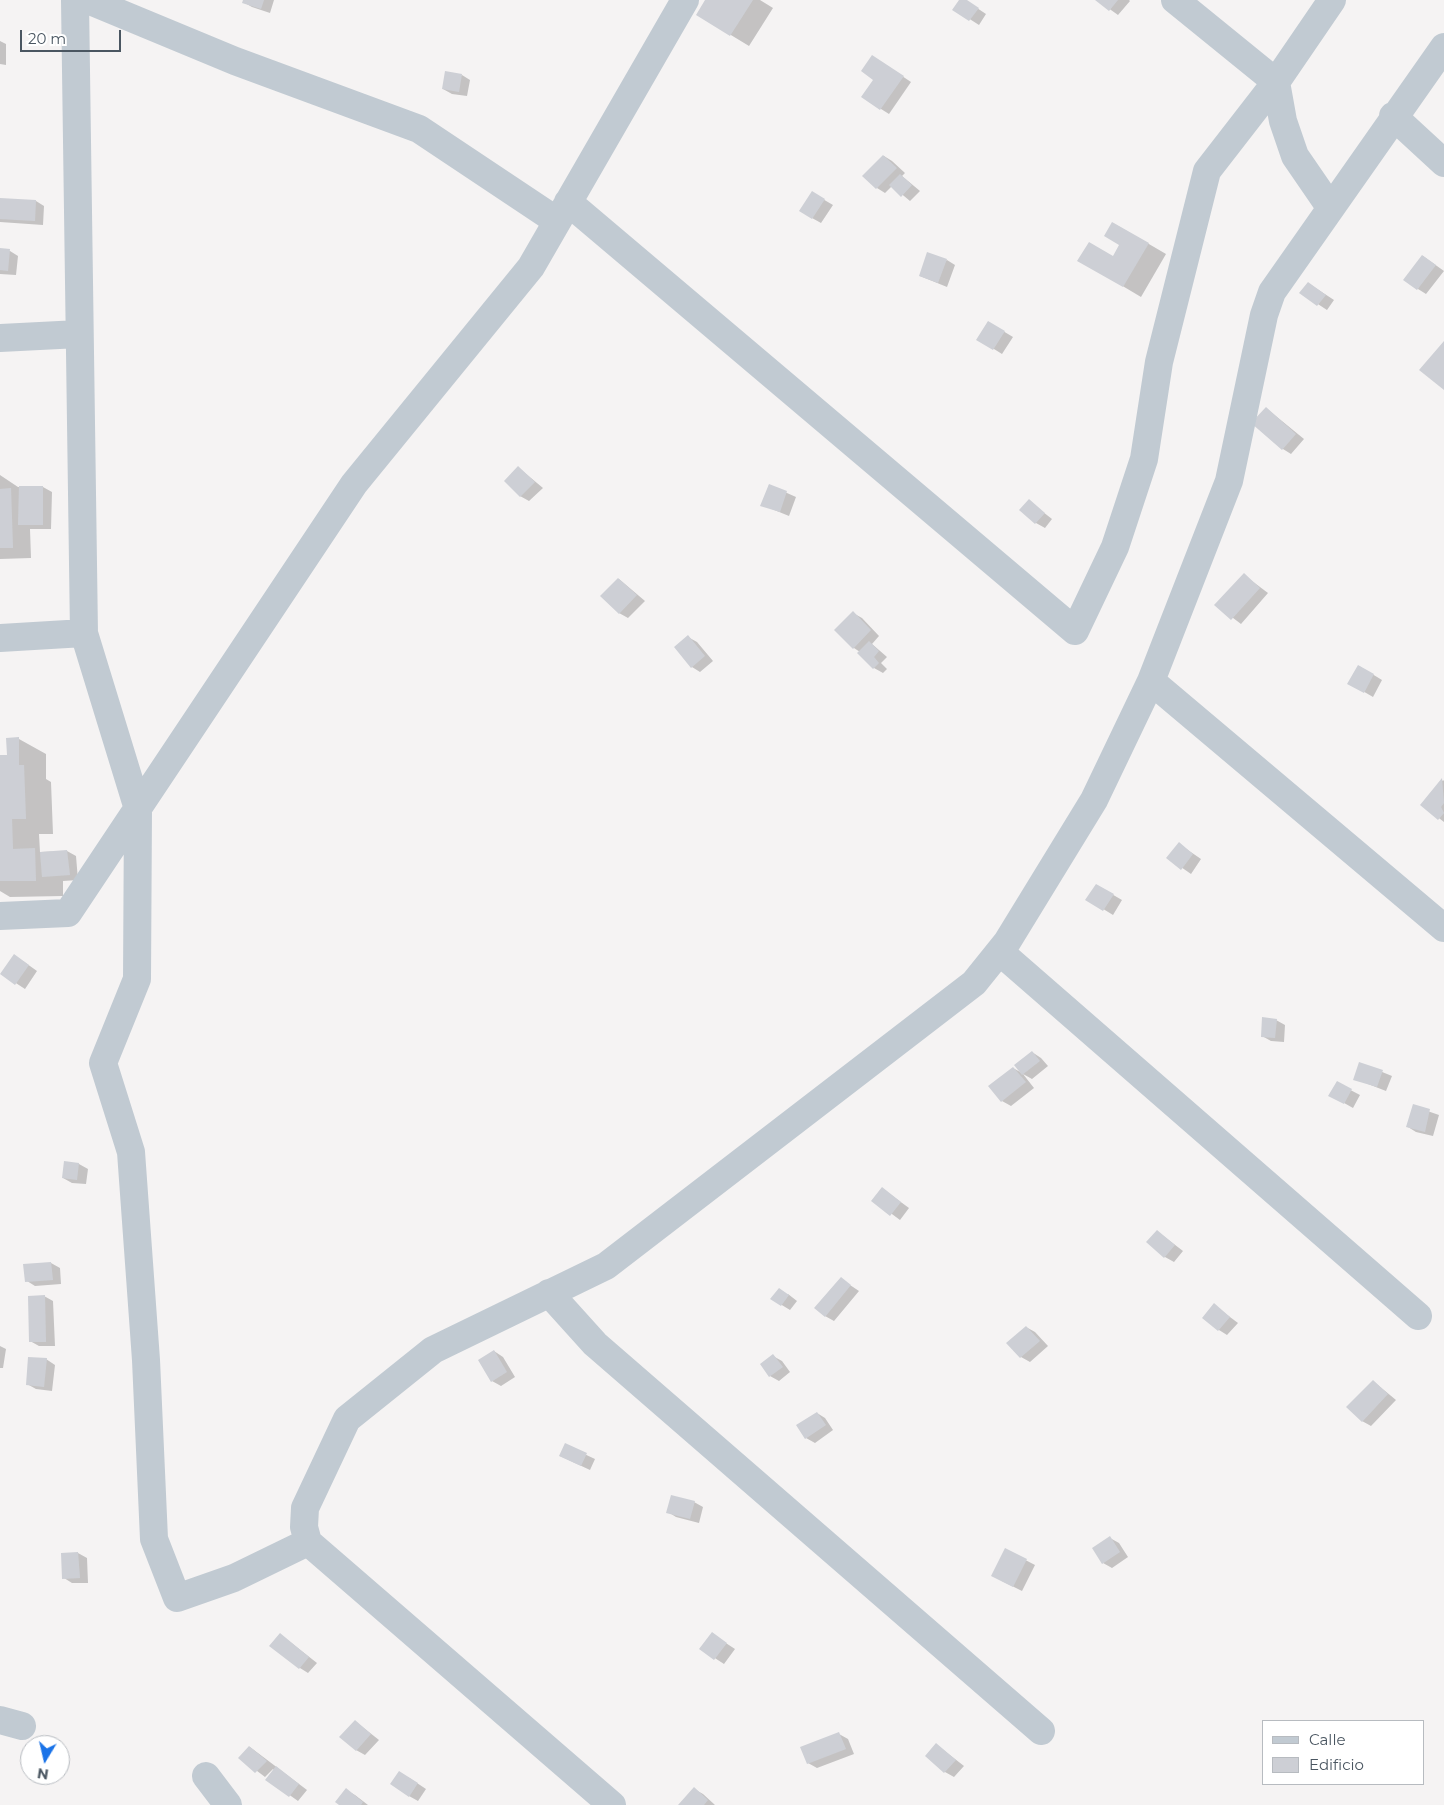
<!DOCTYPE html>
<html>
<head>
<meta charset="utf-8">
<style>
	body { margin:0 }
	#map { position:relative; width:1444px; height:1805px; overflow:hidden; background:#f5f3f3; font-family:Montserrat,sans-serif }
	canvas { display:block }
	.legend { position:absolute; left:1262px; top:1720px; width:162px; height:65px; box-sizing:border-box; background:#fff; border:1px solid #b7bbc0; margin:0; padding:6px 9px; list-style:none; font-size:15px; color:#4a5661 }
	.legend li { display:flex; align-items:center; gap:10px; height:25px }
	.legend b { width:25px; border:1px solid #b7bbc0 }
	.north { position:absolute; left:20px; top:1735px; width:50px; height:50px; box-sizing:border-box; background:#fff; border:1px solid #b7bbc0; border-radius:50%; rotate:189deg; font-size:14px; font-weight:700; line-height:20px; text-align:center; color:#4a5661 }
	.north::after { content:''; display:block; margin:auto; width:18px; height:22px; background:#1a73e8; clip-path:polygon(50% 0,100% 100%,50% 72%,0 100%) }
	.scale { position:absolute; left:20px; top:30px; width:101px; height:22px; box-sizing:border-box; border:2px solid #4a5661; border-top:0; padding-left:6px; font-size:15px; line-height:18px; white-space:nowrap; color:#4a5661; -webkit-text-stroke:4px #fff; paint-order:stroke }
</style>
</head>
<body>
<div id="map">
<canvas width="1444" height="1805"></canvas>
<ul class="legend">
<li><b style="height:6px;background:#c1cad2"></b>Calle</li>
<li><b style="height:14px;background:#cdcfd5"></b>Edificio</li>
</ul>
<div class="north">N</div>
<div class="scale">20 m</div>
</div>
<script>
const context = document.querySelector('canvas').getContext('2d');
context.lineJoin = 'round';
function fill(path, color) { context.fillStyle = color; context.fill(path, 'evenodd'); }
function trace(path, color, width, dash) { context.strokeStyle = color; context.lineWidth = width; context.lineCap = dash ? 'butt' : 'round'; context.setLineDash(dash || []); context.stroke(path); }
const shadow = new Path2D(`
	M244 0H274L270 13 252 7 243 2Z
	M707 0H760L773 8 749 46 698 15Z
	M961 0H965L986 14 979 25 954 9Z
	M1097 0H1129L1130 1 1118 15Z
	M0 41 6 44V65L0 64Z
	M881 62 911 82 889 114 862 97 875 79Z
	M462 75 470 80 467 96 452 94 443 89Z
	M884 156 892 161 905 173 902 176 920 191 910 201 892 186 885 193 877 188Z
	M821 198 833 205 821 223 812 218Z
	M0 199 36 201 44 206 43 225 0 222Z
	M1113 223 1166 254 1141 297 1079 260 1113 257 1121 244Z
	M0 250 10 251 18 256 16 275 0 274Z
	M1423 256 1444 271 1426 294 1418 289Z
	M947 260 955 265 947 287 920 276Z
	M1308 283 1334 300 1327 310 1301 293Z
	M988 322 1013 337 1002 354 978 339Z
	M1266 408 1304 439 1291 454 1283 449Z
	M519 468 543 488 529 501 520 496Z
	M0 475 18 487H43L52 492 51 529H30L31 558 0 559Z
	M769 485 796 497 789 516 762 505Z
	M1029 501 1052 519 1045 528 1036 523Z
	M1244 575 1268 593 1241 624 1216 605Z
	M619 579 645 601 628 618 619 613Z
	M853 613 862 618 879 636 872 644 887 657 881 663 887 669 883 673 874 668 859 653 860 652 854 648Z
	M688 637 697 642 713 661 700 672 692 667Z
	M1359 666 1382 680 1373 697 1349 683Z
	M19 739 46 754V779L51 782 53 834H39L40 852 67 851 76 856 78 880 63 881V896L10 897 0 891V756H8Z
	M1443 780 1444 781V822L1422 805Z
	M1179 844 1201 859 1191 874 1168 858Z
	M1096 885 1122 900 1113 915 1087 899Z
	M23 961 37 971 25 989 2 974Z
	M1276 1020 1285 1025 1284 1042 1271 1041 1262 1036Z
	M1032 1052 1041 1058 1048 1066 1032 1079 1023 1074 1034 1088 1011 1106 1002 1101 1013 1068 1022 1073Z
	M1360 1063 1392 1076 1386 1091 1355 1079Z
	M1337 1083 1360 1095 1353 1108 1330 1095Z
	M1413 1106 1439 1115 1433 1136 1416 1132 1408 1127Z
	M65 1162 79 1164 88 1169 86 1184 72 1183 63 1178Z
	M883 1189 909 1208 900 1220 873 1200Z
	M1157 1231 1183 1251 1174 1262 1165 1257Z
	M51 1263 60 1268 61 1284 35 1286 27 1281Z
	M841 1279 859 1291 834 1321 825 1316Z
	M788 1294 797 1301 790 1310 772 1299Z
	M44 1296 53 1301 55 1346H39L30 1341Z
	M1214 1305 1238 1323 1227 1335 1219 1330Z
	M1026 1327 1035 1332 1048 1346 1030 1362 1021 1357 1008 1343Z
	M0 1346 6 1349 3 1368H0Z
	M494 1351 503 1357 515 1377 501 1386 492 1381Z
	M773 1356 782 1361 790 1372 779 1381 770 1376Z
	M46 1359 55 1365 52 1391 36 1389 27 1384Z
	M1373 1381 1396 1400 1371 1426 1362 1421Z
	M817 1413 825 1418 833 1430 815 1443 806 1438Z
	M565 1445 595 1459 590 1470 560 1456Z
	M694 1502 703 1507 699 1523 676 1517 668 1512Z
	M1110 1538 1119 1543 1128 1557 1112 1568 1103 1563Z
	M1006 1550 1035 1565 1022 1591 1002 1581Z
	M78 1553 87 1558 88 1583H72L64 1578Z
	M280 1634 317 1663 308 1673 300 1668Z
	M712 1634 735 1649 724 1664 701 1649Z
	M355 1721 379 1740 365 1755 356 1750Z
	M839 1734 848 1739 854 1754 817 1768 808 1763Z
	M937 1745 964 1766 954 1777 945 1772Z
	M250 1747 307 1790 298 1801 267 1779 274 1770 273 1769 265 1777 240 1758Z
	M408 1777 426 1789 418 1801 409 1796Z
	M694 1789 703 1794 715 1805H680Z
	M346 1790 355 1795 368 1805H341Z`);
const building = new Path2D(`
	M243 0H264L261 9 242 3Z
	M705 0H753L730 36 696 15Z
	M959 0H967L979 8 969 21 952 10Z
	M1095 0H1118L1109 11Z
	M872 55 904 76 880 110 861 97 873 80 861 71Z
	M445 71 462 74 459 92 442 89Z
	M883 155 897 168 876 189 862 176Z
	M900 174 912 185 901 197 889 185Z
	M812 191 825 199 812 219 799 211Z
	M0 198 36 200 35 221 0 219Z
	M1112 222 1149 243 1123 287 1077 261 1089 242 1113 256 1119 245 1104 236Z
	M0 248 10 249 8 271 0 270Z
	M927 252 947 259 938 283 919 276Z
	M1422 255 1436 265 1417 290 1403 280Z
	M1308 282 1326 295 1317 306 1299 293Z
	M988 321 1005 331 993 350 976 340Z
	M1444 341V390L1419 370Z
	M1266 407 1296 434 1282 450 1251 423Z
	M518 466 535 482 520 497 504 481Z
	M769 484 787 491 780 512 760 506Z
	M19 486H43V525H18Z
	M11 488 13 548H0V489Z
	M1029 499 1045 513 1035 524 1019 510Z
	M1244 573 1260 588 1231 620 1214 605Z
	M618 578 637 595 619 614 600 596Z
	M853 611 871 630 853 649 834 630Z
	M688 635 705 656 691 668 674 647Z
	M869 641 879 651 874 657 879 663 873 669 857 653Z
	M1358 665 1374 674 1364 693 1347 684Z
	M19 737V765H24L26 819H12L13 849 35 848 36 881H0V755H7L6 738Z
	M1442 778 1444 803 1441 807 1444 813 1438 820 1420 805Z
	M1179 842 1193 854 1181 870 1166 858Z
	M67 850 70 875 42 877 40 852Z
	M1096 884 1114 894 1103 911 1085 900Z
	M14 954 29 965 15 985 0 974Z
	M1262 1017 1277 1019 1275 1038 1261 1037Z
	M1032 1051 1040 1061 1022 1075 1014 1065Z
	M1359 1062 1383 1070 1377 1087 1353 1080Z
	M1013 1067 1026 1082 1001 1102 988 1086Z
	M1337 1081 1352 1089 1344 1104 1328 1096Z
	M1413 1104 1430 1109 1425 1132 1406 1127Z
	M64 1161 79 1163 77 1180 62 1178Z
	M882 1187 901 1202 890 1216 871 1201Z
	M1157 1230 1175 1245 1164 1258 1146 1242Z
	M51 1262 53 1280 25 1282 23 1264Z
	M841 1277 851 1285 825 1317 814 1308Z
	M779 1288 789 1295 781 1306 770 1299Z
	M45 1295 46 1342H29L28 1296Z
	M1214 1303 1230 1317 1218 1331 1202 1318Z
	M1026 1326 1040 1341 1020 1358 1006 1343Z
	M494 1350 507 1372 491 1382 478 1360Z
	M773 1354 783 1367 769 1377 760 1364Z
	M28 1357 47 1358 44 1387 26 1385Z
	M1373 1380 1388 1394 1362 1422 1346 1407Z
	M817 1412 826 1425 805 1439 796 1425Z
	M565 1443 587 1453 581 1466 559 1456Z
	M671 1495 695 1501 690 1519 666 1513Z
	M1110 1536 1120 1552 1102 1564 1092 1548Z
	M1005 1548 1027 1559 1013 1587 991 1576Z
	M78 1552 80 1578 62 1579 61 1553Z
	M712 1632 727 1643 714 1660 699 1649Z
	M280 1633 309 1657 299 1669 269 1646Z
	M355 1720 371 1734 356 1751 339 1737Z
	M839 1732 846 1749 807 1764 800 1747Z
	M936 1743 956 1760 944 1773 925 1756Z
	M249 1746 267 1761 255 1773 238 1758Z
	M276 1766 299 1784 289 1797 265 1780Z
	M399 1771 418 1783 409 1797 390 1784Z
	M694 1787 708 1800 704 1805H678Z
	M346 1788 363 1802 361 1805H339L335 1802Z`);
const street = new Path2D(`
	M75 0 84 633 138 809 137 979 103 1063 131 1152 146 1360 154 1539 177 1598 234 1578 308 1542
	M88 0 235 61 419 129 557 221
	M1175 0 1276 82 1283 121 1295 156 1330 207
	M1393 116 1444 163
	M568 202 1075 631 1115 547 1144 459 1159 362 1207 171 1276 82 1332 0
	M0 338 79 334
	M0 638 84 633
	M1151 681 1444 928
	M0 916 68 913 354 484 531 267 685 0
	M1000 952 1418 1316
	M549 1293 595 1344 1041 1731
	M0 1720 22 1726
	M206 1776 228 1805
	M612 1805 308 1542 304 1527 305 1508 347 1419 433 1350 606 1266 974 983 1007 942 1094 800 1151 681 1229 481 1264 315 1272 292 1444 47`);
fill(shadow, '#0003');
fill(building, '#cdcfd5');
trace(street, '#c1cad2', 28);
</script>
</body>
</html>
